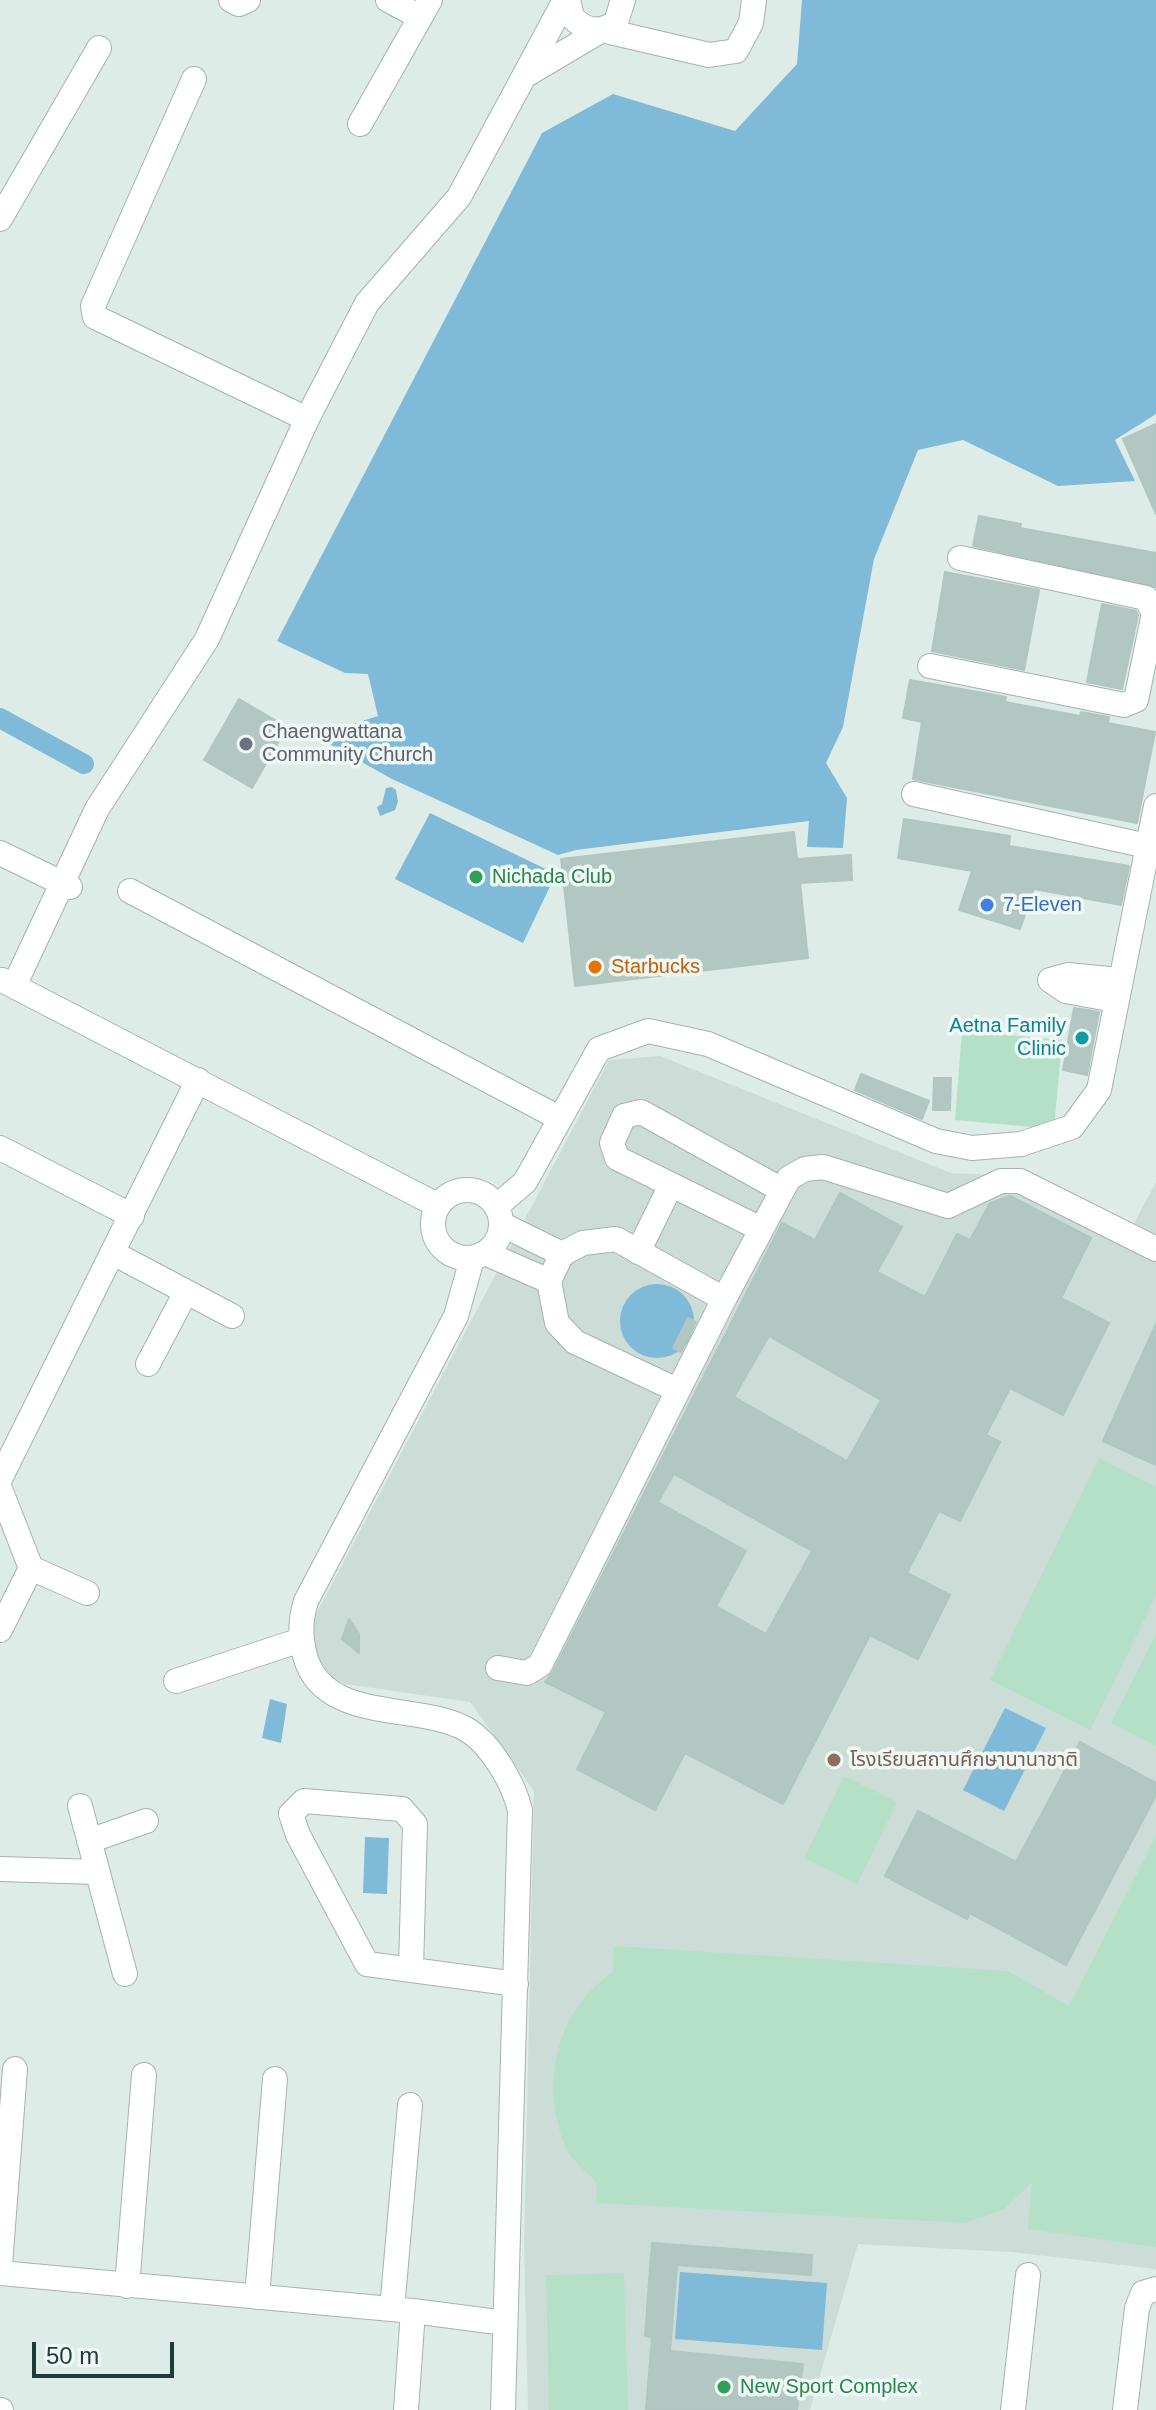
<!DOCTYPE html>
<html>
<head>
<meta charset="utf-8">
<style>
	body { margin:0 }
	#map { position:relative; width:1156px; height:2410px; overflow:hidden; background:#deece8; font-family:Arial,sans-serif }
	canvas { display:block }
	.scale { position:absolute; left:32px; top:2342px; width:142px; height:36px; box-sizing:border-box; border:4px solid #1e3d3a; border-top:0; padding-left:10px; font-size:24px; line-height:28px; white-space:nowrap; color:#1e3d3a; -webkit-text-stroke:6px #eff8f5; paint-order:stroke }
</style>
</head>
<body>
<div id="map">
<canvas width="1156" height="2410"></canvas>
<div class="scale">50 m</div>
</div>
<script>
const context = document.querySelector('canvas').getContext('2d');
context.lineJoin = 'round';
function fill(path, color) { context.fillStyle = color; context.fill(path, 'evenodd'); }
function trace(path, color, width, dash) { context.strokeStyle = color; context.lineWidth = width; context.lineCap = dash ? 'butt' : 'round'; context.setLineDash(dash || []); context.stroke(path); }
function drawText(font, color, halo, rows, align = 'center') {
  context.font = font + ' Arial,"Noto Sans Thai",sans-serif'; context.lineWidth = 7; context.setLineDash([]); context.textBaseline = 'middle'; context.strokeStyle = halo; context.fillStyle = color; for (const [text, x, y, turn = 0] of rows) {
    context.save(); context.translate(x, y); context.rotate((+turn || 0) * Math.PI / 180); context.textAlign = isNaN(turn) ? turn : align; if (halo) context.strokeText(text, 0, 0); context.fillText(text, 0, 0); context.restore();
  }
}
const built = new Path2D(`
	M660 1056 951 1173 1014 1176 1129 1233 1156 1182V2269L1011 2252 858 2244 810 2410H528L524 2246 534 1791 470 1702 345 1684 324 1673 315 1647 314 1618 609 1060Z`);
const green = new Path2D(`
	M962 1031 1062 1040 1054 1129 955 1120Z
	M1099 1458 1156 1487V1596L1090 1730 990 1680Z
	M1156 1634V1746L1111 1723Z
	M844 1776 897 1802 857 1884 804 1858Z
	M1156 1837V2247L1028 2229 1032 2182 1004 2209 965 2223 596 2203 597 2183C588 2173 573 2162 567 2150 539 2086 555 2011 613 1972L614 1946 1008 1971 1069 2006Z
	M624 2273 628 2410H549L546 2275Z`);
const water = new Path2D(`
	M802 0H1156V414L1115 440 1135 481 1058 486 963 440 918 450 874 559 843 727 826 763 847 798 843 848 807 847 809 821 576 850 558 855 392 779 315 736 378 716 368 674 345 673 277 641 542 133 613 94 735 131 797 64Z
	M392 787 396 790 398 802 395 810 380 816 377 807 382 804 386 788Z
	M430 813 556 874 523 943 395 879Z
	M620 1321a37 37 0 1 1 74 0a37 37 0 1 1-74 0Z
	M270 1699 287 1704 281 1743 262 1738Z
	M1005 1708 1046 1728 1004 1811 963 1790Z
	M365 1837 389 1838 387 1894 363 1893Z
	M680 2272 827 2283 822 2350 675 2339Z`);
const canal = new Path2D(`
	M0 718 84 764`);
const building = new Path2D(`
	M1156 424V514L1123 439Z
	M979 516 1021 524 1020 528 1156 553V587L973 546Z
	M945 572 1039 590 1024 670 932 651Z
	M1102 604 1136 611 1138 615 1122 689 1087 682Z
	M910 680 1006 697 1005 702 1080 716 1081 712 1109 717 1108 723 1155 732 1137 823 913 779 922 722 903 718Z
	M239 699 287 727 252 788 204 760Z
	M904 819 1010 836 1009 846 1129 866 1121 905 1034 889 1020 929 959 910 972 871 898 858Z
	M794 832 797 859 851 855 852 880 800 883 808 958 575 986 561 859Z
	M1074 1008 1099 1012 1087 1075 1063 1070Z
	M861 1074 929 1101 922 1119 855 1090Z
	M934 1078H951L950 1110H933Z
	M840 1193 902 1227 877 1272 925 1297 957 1234 970 1240 990 1203 1010 1196 1091 1238 1061 1298 1109 1323 1063 1415 1010 1388 986 1435 1000 1442 960 1521 939 1511 907 1573 950 1595 918 1659 870 1635 783 1804 685 1753 655 1810 577 1769 606 1712 545 1682 553 1672 782 1223 815 1240ZM769 1336 881 1400 847 1461 734 1397ZM674 1474 812 1551 766 1634 716 1606 746 1551 658 1502Z
	M688 1318 696 1322 681 1352 673 1348Z
	M1156 1324V1465L1103 1441Z
	M349 1619 359 1634V1653L342 1639Z
	M1080 1742 1156 1783V1795L1066 1965 970 1913 967 1919 885 1876 918 1811 1016 1862Z
	M652 2243 812 2255 811 2275 677 2265 670 2351 803 2364 797 2410H646L652 2337 645 2336Z`);
const minor = new Path2D(`
	M231 0 239 4 248 0
	M388 0 420 17
	M568 0 572 17C585 31 600 34 616 22L623 0
	M526 75 602 30 709 55 736 51 751 23 754 0
	M194 79 93 306 95 317 307 419
	M360 124 430 0
	M0 219 99 48
	M930 666 1124 705 1136 700 1154 613 1146 598 960 558
	M914 794 1147 846
	M0 853 70 887
	M130 891 559 1118
	M2 980 437 1205
	M1050 980 1068 975 1119 980
	M1050 980 1066 991 1115 1000
	M14 986 97 809 207 639 307 419 367 303 459 197 565 0
	M0 1148 132 1216
	M433 1224a34 34 0 1 1 68 0a34 34 0 1 1-68 0Z
	M497 1206 525 1182 599 1049 648 1031 708 1044 936 1141 972 1148 1021 1144 1072 1127 1099 1090 1156 806
	M501 1224 562 1254
	M761 1229 617 1158 612 1143 624 1116 641 1112 782 1190
	M638 1252 671 1185
	M113 1253 232 1316
	M485 1253 549 1281
	M472 1259 456 1316 306 1601C300 1621 300 1636 305 1656 324 1724 417 1702 466 1729 491 1744 513 1782 520 1810L503 2410
	M148 1364 186 1292
	M677 1390 575 1342 557 1323 549 1281 562 1254 583 1243 616 1239 724 1299
	M0 1479 198 1080
	M0 1489 31 1568 0 1630
	M31 1568 87 1593
	M498 1668 527 1673 540 1665 724 1299 789 1178 805 1169 823 1167 948 1206 1001 1181H1020L1156 1249
	M176 1681 301 1640
	M80 1806 125 1974
	M89 1841 146 1821
	M0 1869 97 1872
	M411 1968 415 1824 402 1809 304 1801 291 1814 298 1835 367 1964 516 1984
	M0 2265 15 2069
	M0 2273 413 2311 505 2323
	M127 2286 144 2075
	M257 2297 275 2079
	M392 2309 410 2105
	M0 2410H1
	M406 2410 413 2311
	M1013 2410 1028 2275
	M1125 2410 1137 2308 1143 2293 1156 2289`);
const markers = [
	[246,744,8,"#6b7280"],
	[476,877,8,"#2e9e5b"],
	[987,905,8,"#3f7fe0"],
	[595,967,8,"#e8710a"],
	[1082,1038,8,"#0f9aa8"],
	[834,1760,8,"#8d6e63"],
	[724,2387,8,"#2e9e5b"]
];
const worshipNames = [
	["Chaengwattana",262,732],
	["Community Church",262,755]
];
const leisureNames = [
	["Nichada Club",492,877],
	["New Sport Complex",740,2387]
];
const shopNames = [
	["7-Eleven",1003,905]
];
const foodNames = [
	["Starbucks",611,967]
];
const cultureNames = [
	["Aetna Family",1066,1026],
	["Clinic",1066,1049]
];
const educationNames = [
	["โรงเรียนสถานศึกษานานาชาติ",850,1760]
];
fill(built, '#ccdcd7');
fill(green, '#b4e0c8');
fill(water, '#7fbad8');
trace(canal, '#7fbad8', 20);
fill(building, '#b3c7c2');
trace(building, '#b0c6c1', 2);
trace(minor, '#a1b4b0', 26);
trace(minor, '#fff', 24);
for (const [x, y, r, color] of markers) { const dot = new Path2D(); dot.arc(x, y, r, 0, 2 * Math.PI); context.fillStyle = color; context.fill(dot); trace(dot, '#eff8f5', 3); }
drawText('20px', '#5b616d', '#eff8f5', worshipNames, 'left');
drawText('20px', '#27864d', '#eff8f5', leisureNames, 'left');
drawText('20px', '#366cbe', '#eff8f5', shopNames, 'left');
drawText('20px', '#c56008', '#eff8f5', foodNames, 'left');
drawText('20px', '#0d838f', '#eff8f5', cultureNames, 'right');
drawText('20px', '#785e54', '#eff8f5', educationNames, 'left');
</script>
</body>
</html>
